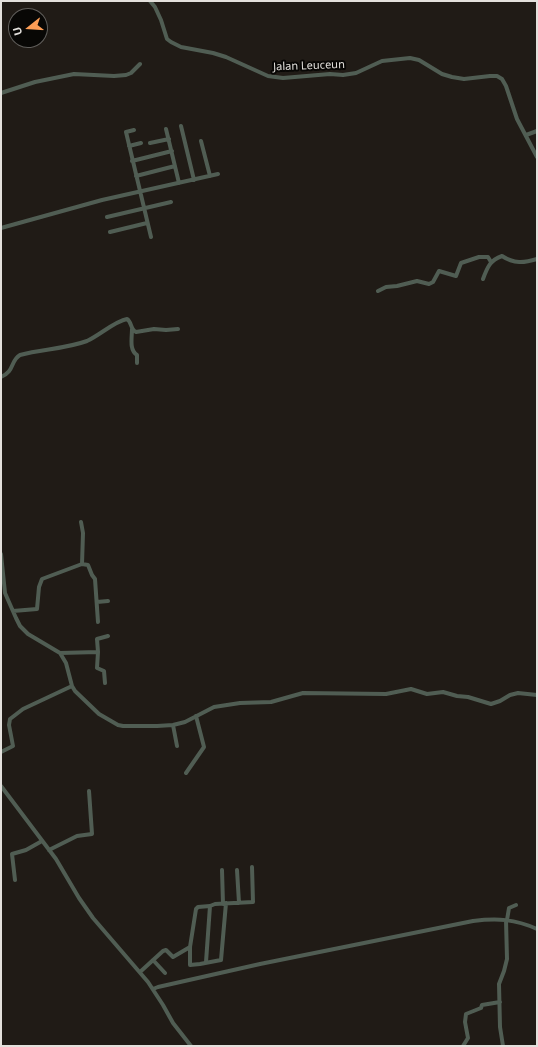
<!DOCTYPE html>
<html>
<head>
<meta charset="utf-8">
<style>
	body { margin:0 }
	#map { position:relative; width:538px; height:1047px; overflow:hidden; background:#201b16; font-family:"Noto Sans",sans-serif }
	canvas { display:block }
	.frame { position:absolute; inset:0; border:2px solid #e3e0dc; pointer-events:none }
	.north { position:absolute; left:8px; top:8px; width:40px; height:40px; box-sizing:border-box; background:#080705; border:1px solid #605e5b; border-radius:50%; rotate:253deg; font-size:11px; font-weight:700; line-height:16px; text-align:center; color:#e3e0dc }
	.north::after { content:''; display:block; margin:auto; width:14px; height:18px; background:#fd9d55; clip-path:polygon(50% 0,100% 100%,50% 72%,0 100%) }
</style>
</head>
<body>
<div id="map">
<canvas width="538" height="1047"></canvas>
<div class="frame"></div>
<div class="north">U</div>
</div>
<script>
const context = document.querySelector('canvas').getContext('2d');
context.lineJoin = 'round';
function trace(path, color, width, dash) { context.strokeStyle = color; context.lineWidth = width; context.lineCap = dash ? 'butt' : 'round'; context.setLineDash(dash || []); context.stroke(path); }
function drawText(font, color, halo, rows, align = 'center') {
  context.font = font + ' "Noto Sans",sans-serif'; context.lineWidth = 4; context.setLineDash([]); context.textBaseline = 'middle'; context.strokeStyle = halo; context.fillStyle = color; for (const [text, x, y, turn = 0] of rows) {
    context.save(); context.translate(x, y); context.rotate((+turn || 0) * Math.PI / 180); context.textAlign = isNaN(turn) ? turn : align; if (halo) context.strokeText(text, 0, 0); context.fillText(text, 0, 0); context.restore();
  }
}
const street = new Path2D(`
	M150 1 155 7 161 20 167 39 171 42 181 47 213 53 226 57 268 76 283 78 330 74 343 75 356 73 382 61 410 58 419 60 442 74 452 77 464 79 490 76H497L502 79 506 86 517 119 537 157
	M1 93 35 82 74 74 114 76 126 75 131 73 140 64
	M181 126 194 180
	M166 129 179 183
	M134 130 126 132 151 237
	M526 135 537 131
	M201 141 210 176
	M150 143 169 139
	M129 146 141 143
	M132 161 172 151
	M136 176 175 166
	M107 217 171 202
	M1 228 102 200 218 174
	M110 232 147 223
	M483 279C487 268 490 260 502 256 514 264 524 263 537 259
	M378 291 386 287 397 286 417 281 429 284 433 282 439 271 456 276 461 263 479 257H488L491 262
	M132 329C132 338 129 350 137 355V363
	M1 377C15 371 10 361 20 355 42 349 65 349 87 341 100 335 115 321 127 319 132 322 130 329 136 332L154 329 166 330 178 329
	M1 554 5 593 16 618 20 626 28 634 60 653 66 663 72 686 75 691 99 714 118 725 123 726H157L173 725 185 722 214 707 240 703 271 702 303 693 386 694 411 689 427 694 443 692 457 696 468 697 491 704 500 701 510 695 518 693 537 695
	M82 564 88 565 92 575 95 579 98 622
	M97 602 108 601
	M13 611 37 609 39 587 42 579 82 564 83 533 81 522
	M98 652 97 639 108 636
	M60 653 98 652 97 668 104 671 105 683
	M173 725 177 746
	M1 752 13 746 9 725 10 719 23 709 72 686
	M186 773 204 747 196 716
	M1 786 56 859 79 898 93 918 148 982 163 1005 173 1023 191 1046
	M49 850 77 836 92 834 89 791
	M222 870 223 904
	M237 870 239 903
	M15 880 12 854 26 850 42 841
	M210 906 215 904 253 902 252 867
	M507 920 509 908 516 905
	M153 960 165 973
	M206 962 210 906 198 907 196 909 190 947V965L200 964 221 960 226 903
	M140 972 163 951 166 950 173 957 190 947
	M153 989 158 987 260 964 473 921C497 918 515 919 537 929
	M463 1046 468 1038 465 1022 466 1014 481 1008 482 1005 500 1002
	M503 1046 500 1027 499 984 504 971 507 959 506 920`);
const streetNames = [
	["Jalan Leuceun",309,66,-2]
];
trace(street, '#505d53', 4);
drawText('11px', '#e3e0dc', '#080705', streetNames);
</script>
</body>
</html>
